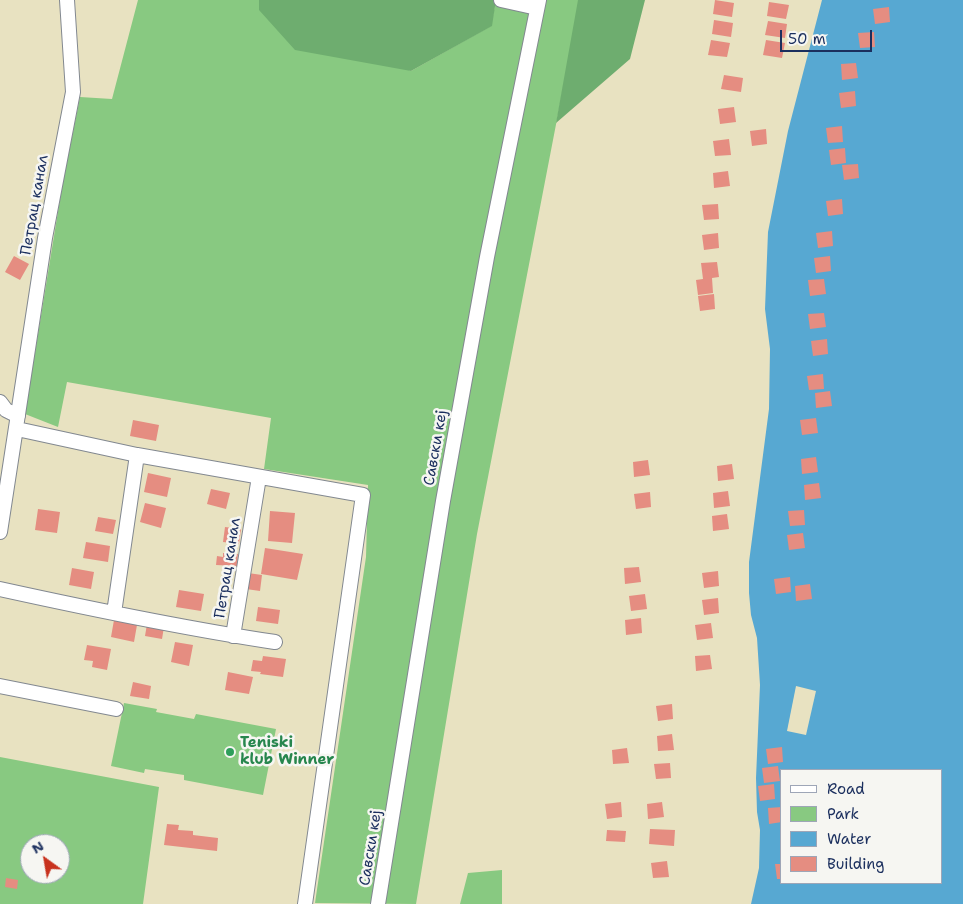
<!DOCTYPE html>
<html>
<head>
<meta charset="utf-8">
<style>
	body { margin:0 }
	#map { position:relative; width:963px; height:904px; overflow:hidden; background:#e8e2c1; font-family:"Shantell Sans",sans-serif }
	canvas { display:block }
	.legend { position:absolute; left:780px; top:769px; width:162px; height:115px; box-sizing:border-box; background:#f6f6f2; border:1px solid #9ea6b7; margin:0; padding:6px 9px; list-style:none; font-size:15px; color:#1b2f5e }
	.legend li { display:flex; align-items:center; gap:10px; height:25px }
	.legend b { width:25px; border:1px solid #9ea6b7 }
	.north { position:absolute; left:20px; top:834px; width:50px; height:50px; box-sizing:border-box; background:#f6f6f2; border:1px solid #9ea6b7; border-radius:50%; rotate:328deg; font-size:14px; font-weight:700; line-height:20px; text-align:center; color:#1b2f5e }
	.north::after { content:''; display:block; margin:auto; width:18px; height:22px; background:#c8321e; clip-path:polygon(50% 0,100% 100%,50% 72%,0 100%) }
	.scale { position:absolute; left:780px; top:30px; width:92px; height:22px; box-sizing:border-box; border:2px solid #1b2f5e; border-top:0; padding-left:6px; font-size:15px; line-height:18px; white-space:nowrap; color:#1b2f5e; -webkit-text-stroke:4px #f6f6f2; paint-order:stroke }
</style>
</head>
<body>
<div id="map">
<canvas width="963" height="904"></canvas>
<ul class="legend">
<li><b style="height:6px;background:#fff"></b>Road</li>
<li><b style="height:14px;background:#88c981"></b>Park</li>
<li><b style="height:14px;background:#57a8d2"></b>Water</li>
<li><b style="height:14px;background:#e58d81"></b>Building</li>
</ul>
<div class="north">N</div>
<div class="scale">50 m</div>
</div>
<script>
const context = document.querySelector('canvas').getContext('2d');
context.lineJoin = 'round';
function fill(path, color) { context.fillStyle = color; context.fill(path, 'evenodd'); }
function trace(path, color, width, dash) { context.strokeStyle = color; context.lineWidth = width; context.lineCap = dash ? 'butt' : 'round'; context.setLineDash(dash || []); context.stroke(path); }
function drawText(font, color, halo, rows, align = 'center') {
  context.font = font + ' "Shantell Sans",sans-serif'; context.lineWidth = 5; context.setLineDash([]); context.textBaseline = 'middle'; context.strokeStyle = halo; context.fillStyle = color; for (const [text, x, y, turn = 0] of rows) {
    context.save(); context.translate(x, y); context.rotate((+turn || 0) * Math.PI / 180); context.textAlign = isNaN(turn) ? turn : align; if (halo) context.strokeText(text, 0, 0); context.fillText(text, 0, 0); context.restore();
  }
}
const green = new Path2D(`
	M138 0H259L411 71 491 26 496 0H580L477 534 416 904 315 903 366 557 368 485 264 469 271 418 67 382 58 427 25 414 62 187 80 97 112 99Z
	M124 703 157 709 156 712 194 719 196 714 276 729 263 795 184 780V775L145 769 144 773 111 766Z
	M0 757 159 787 143 904H0ZM30 844H60V874H30Z
	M502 870V904H460L468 873Z`);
const forest = new Path2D(`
	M259 0H496L492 26 411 71 295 50 259 10Z
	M578 0H645L630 59 556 123Z`);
const water = new Path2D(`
	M822 0H963V904H751L759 868 760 830 757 812 756 778 760 685 757 638 751 615 749 593V562L769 409 770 349 765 309 768 232 788 131ZM782 770H942V883H782Z`);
const pier = new Path2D(`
	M796 686 816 691 806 735 787 731Z`);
const building = new Path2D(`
	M715 0 734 3 732 17 713 14Z
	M769 2 789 5 786 19 767 16Z
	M889 7 890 22 875 24 873 9Z
	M714 20 733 23 731 37 712 34Z
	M768 21 787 24 785 38 765 35Z
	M874 32 875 47 860 48 858 33Z
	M711 40 730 43 727 57 708 55Z
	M766 40 785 43 782 58 763 55Z
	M856 63 858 78 842 80 841 64Z
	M724 75 743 78 741 92 721 89Z
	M855 91 856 106 841 108 839 93Z
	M734 107 736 122 720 124 718 109Z
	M842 126 843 142 828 143 826 128Z
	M766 129 767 144 752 146 750 131Z
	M729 139 731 155 715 156 713 141Z
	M845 148 846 163 831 165 829 150Z
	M858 164 859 178 844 180 842 165Z
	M728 171 730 186 714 188 713 173Z
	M842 199 843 214 828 216 826 201Z
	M718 204 719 219 704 220 702 205Z
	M832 231 833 246 818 248 816 233Z
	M718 233 719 248 704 250 702 235Z
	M14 256 29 264 20 280 5 272Z
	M830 256 831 271 816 273 814 258Z
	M717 262 719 277 712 278 713 293 698 295 696 280 703 279 701 263Z
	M824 279 826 294 810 296 808 280Z
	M714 294 715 309 700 311 698 296Z
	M824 313 826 327 810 329 808 314Z
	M827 339 828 354 813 356 811 341Z
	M823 374 824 389 809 390 807 376Z
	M830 391 832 406 816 408 815 393Z
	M816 418 818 433 802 435 800 420Z
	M133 420 159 425 156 441 130 436Z
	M816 457 818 472 802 474 801 459Z
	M648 460 650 475 634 477 633 462Z
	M732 464 734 479 718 481 717 466Z
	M148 473 171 478 167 497 144 492Z
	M819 483 821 498 805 500 804 485Z
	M211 489 230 493 226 509 207 504Z
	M728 491 730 506 714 508 713 493Z
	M650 492 651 507 636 509 634 494Z
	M145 503 166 508 161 528 140 522Z
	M38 509 60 512 57 533 35 530Z
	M804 510 805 525 790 526 788 511Z
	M270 511 295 513 292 543 268 541Z
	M727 514 729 529 713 531 712 516Z
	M98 517 116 520 113 534 95 531Z
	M225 527 241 529 239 544 223 542Z
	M803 533 805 548 789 550 787 535Z
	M86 542 110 546 108 562 83 558Z
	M265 548 303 554 297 580 261 574Z
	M223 553 238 554 237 566 216 565 217 556 223 557Z
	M639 567 641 582 625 584 624 568Z
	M72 568 94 572 91 589 69 585Z
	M718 571 719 586 704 588 702 573Z
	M248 573 262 575 260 591 246 589Z
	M790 577 791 592 776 594 774 579Z
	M810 584 812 599 796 601 795 586Z
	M179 590 204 594 201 611 176 607Z
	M645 594 647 609 631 611 629 596Z
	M718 598 719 613 704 615 702 600Z
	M258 607 280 610 278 624 256 621Z
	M641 618 642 633 626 635 625 620Z
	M114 620 137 625 134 642 111 637Z
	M711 623 713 638 697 640 695 625Z
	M147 624 164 627 162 639 145 636Z
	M175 642 193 645 189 666 171 662Z
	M87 645 111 649 107 670 92 667 93 661 84 660Z
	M710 655 712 669 696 671 695 656Z
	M263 656 286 659 283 677 260 674 261 672 251 671 253 660 262 661Z
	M228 672 253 677 249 694 225 690Z
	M133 682 151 686 149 699 130 696Z
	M672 704 673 719 658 721 656 706Z
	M672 734 674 750 658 751 657 736Z
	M782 747 783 762 768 764 766 749Z
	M627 748 629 763 613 764 612 750Z
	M670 763 671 778 656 779 654 764Z
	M778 766 780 781 764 783 762 768Z
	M774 784 775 799 760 801 758 786Z
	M621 802 622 817 607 819 605 804Z
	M662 802 664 817 648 819 647 804Z
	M782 807V822L769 824 768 808Z
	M167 824 179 825 178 830 193 831V835L218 838 217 851 164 845Z
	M650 829 675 830 674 846 649 844Z
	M607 830 626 831 625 842 606 841Z
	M667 861 669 877 653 878 651 863Z
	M775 864H782V879H777Z
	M6 878 18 880 17 889 5 887Z`);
const minor = new Path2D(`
	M501 0 537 8
	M0 402 6 410 18 416
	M17 429 137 455 363 495 305 904
	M0 532 45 238 73 92 67 0
	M0 589C91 609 183 628 275 642
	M114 613 137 455
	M233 636 259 477
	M0 686 116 709
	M378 904 443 501 487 257 539 0`);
const markers = [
	[230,752,5,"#2e9e5b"]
];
const streetNames = [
	["Петрац канал",35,205,-80],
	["Савски кеј",436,448,-80],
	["Петрац канал",228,568,-81],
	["Савски кеј",371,848,-81]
];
const leisureNames = [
	["Teniski",240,743],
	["klub Winner",240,760]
];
fill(green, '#88c981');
fill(forest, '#6ead6f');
fill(water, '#57a8d2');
fill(pier, '#e8e2c1');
fill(building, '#e58d81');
trace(minor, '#828890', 16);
trace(minor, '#fff', 14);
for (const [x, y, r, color] of markers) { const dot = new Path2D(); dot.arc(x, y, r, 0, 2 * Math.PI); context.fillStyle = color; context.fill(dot); trace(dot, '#f6f6f2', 2); }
drawText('15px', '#1b2f5e', '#f6f6f2', streetNames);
drawText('bold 15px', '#27864d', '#f6f6f2', leisureNames, 'left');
</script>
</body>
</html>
